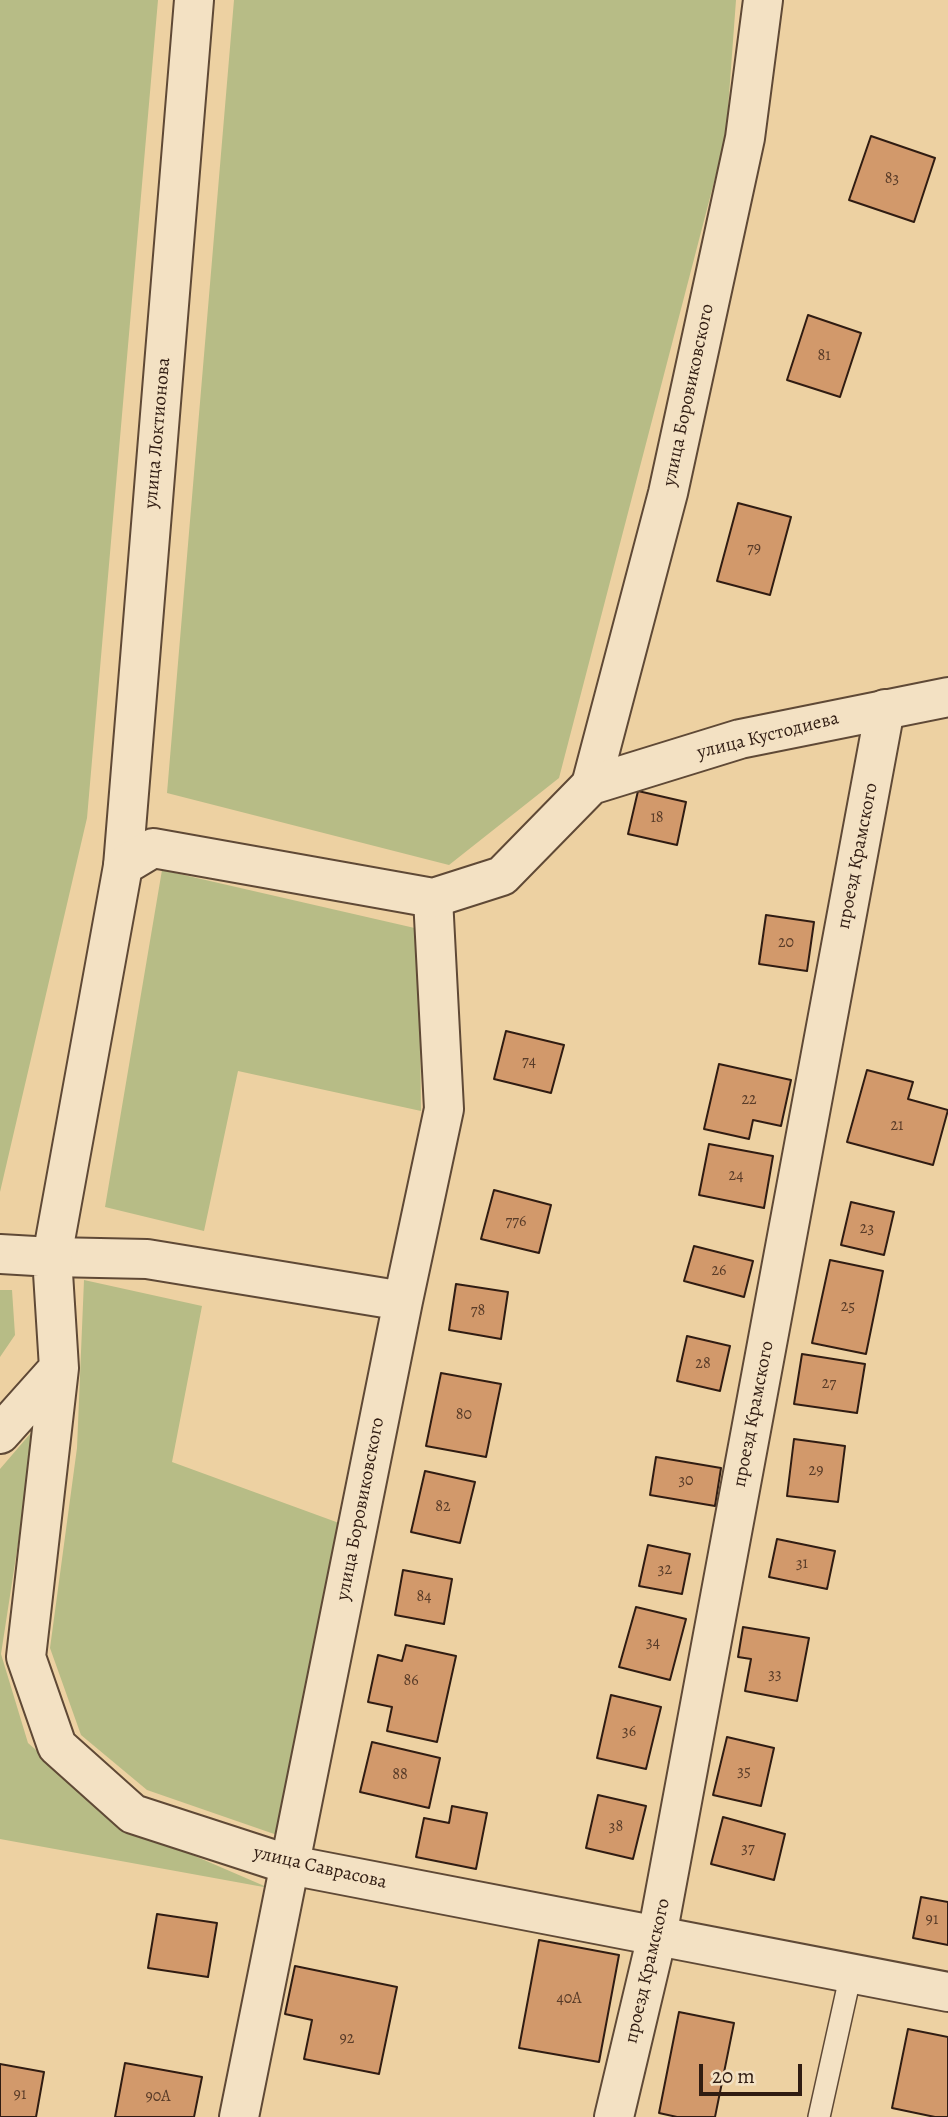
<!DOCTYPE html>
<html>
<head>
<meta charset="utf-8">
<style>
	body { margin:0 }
	#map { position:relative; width:948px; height:2117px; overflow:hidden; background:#edd1a2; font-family:Alegreya,serif }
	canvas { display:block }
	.scale { position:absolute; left:699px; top:2064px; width:103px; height:32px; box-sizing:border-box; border:4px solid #301c12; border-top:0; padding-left:9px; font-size:21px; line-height:24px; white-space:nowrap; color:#301c12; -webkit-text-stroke:5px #f3e1c3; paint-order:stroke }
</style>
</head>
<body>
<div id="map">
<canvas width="948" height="2117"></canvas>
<div class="scale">20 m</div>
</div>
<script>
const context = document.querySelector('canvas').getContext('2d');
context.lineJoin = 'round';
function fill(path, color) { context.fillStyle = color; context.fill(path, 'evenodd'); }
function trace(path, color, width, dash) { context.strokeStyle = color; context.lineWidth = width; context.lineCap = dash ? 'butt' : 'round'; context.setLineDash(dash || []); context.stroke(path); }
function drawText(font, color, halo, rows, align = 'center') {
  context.font = font + ' Alegreya,serif'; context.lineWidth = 5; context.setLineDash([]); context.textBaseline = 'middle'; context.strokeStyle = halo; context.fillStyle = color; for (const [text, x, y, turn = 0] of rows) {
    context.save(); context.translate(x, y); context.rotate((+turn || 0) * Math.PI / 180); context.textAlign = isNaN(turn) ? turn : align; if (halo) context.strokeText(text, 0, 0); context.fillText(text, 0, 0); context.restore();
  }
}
const green = new Path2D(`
	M0 0H158L87 818 0 1192Z
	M234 0H736L726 136 559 778 449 865 167 793Z
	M162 870 419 929 421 1111 238 1071 204 1231 105 1207Z
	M84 1280 202 1306 172 1462 339 1523 280 1836 147 1790 81 1735 50 1648 77 1448Z
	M0 1290H12L15 1335 0 1357Z
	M36 1427 1 1654 28 1743 123 1825 269 1888 0 1839V1469Z`);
const building = new Path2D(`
	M871 136 935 158 914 222 849 200Z
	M808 315 861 333 840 397 787 380Z
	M738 503 791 517 770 595 717 581Z
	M638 791 686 802 677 845 628 834Z
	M766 915 814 922 807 971 759 964Z
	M506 1031 564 1045 551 1093 494 1079Z
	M719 1064 791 1080 781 1126 753 1120 749 1139 704 1129Z
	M867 1070 913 1082 908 1099 948 1110 933 1165 847 1142Z
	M709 1144 773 1156 764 1208 699 1195Z
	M494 1190 551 1205 539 1253 481 1239Z
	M851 1202 894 1212 884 1255 841 1245Z
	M694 1246 753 1261 744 1297 684 1281Z
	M830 1260 883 1271 866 1354 812 1343Z
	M456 1284 508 1292 501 1339 449 1330Z
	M687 1336 730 1346 720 1391 677 1381Z
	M802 1354 865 1364 857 1413 794 1404Z
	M441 1373 501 1384 486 1457 426 1446Z
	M794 1439 845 1446 838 1502 787 1496Z
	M656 1457 721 1468 715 1506 650 1495Z
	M425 1471 475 1482 460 1543 411 1532Z
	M777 1539 835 1551 827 1589 769 1577Z
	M648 1545 690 1554 682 1594 639 1586Z
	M403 1570 452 1579 444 1624 395 1615Z
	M636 1607 686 1619 670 1680 619 1667Z
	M743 1627 809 1638 797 1701 745 1691 751 1659 738 1657Z
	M406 1645 456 1656 437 1742 387 1731 392 1707 368 1702 378 1655 402 1661Z
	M611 1695 661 1707 646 1769 597 1758Z
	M727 1737 774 1748 761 1806 713 1795Z
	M372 1742 440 1758 429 1808 360 1792Z
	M598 1795 646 1806 633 1859 586 1848Z
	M452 1806 487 1813 476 1869 416 1857 424 1818 449 1823Z
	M723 1817 785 1834 774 1880 711 1864Z
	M921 1897 948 1902V1945L913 1938Z
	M157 1914 217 1923 208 1977 148 1968Z
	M539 1940 619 1955 599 2062 519 2048Z
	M295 1966 397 1987 379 2074 304 2059 312 2020 285 2014Z
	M679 2012 734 2023 715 2117H677L659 2113Z
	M908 2029 948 2037V2117H935L892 2108Z
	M125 2063 202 2077 194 2117H115Z
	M0 2064 44 2072 36 2117H0Z`);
const service = new Path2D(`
	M819 2117 851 1973`);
const minor = new Path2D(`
	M591 785 668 493 745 138 763 0
	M123 866 194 0
	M52 1257 147 1259 403 1301
	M239 2117 403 1301 444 1109 433 898
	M614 2117 657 1936 885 709`);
const tertiary = new Path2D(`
	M0 1254 52 1257
	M59 1368 26 1657 57 1746 133 1814 290 1865 948 1992
	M0 1434 59 1368 52 1257 123 866 153 848 433 898 502 876 591 785 740 739 948 697`);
const numberNames = [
	["83",892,179],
	["81",824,356],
	["79",754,549],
	["18",657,818],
	["20",786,943],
	["74",529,1062],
	["22",749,1100],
	["21",897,1126],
	["24",736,1176],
	["776",516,1222],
	["23",867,1229],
	["26",719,1271],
	["25",848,1307],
	["78",478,1311],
	["28",703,1364],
	["27",829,1384],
	["80",464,1415],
	["29",816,1471],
	["30",686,1481],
	["82",443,1507],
	["31",802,1564],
	["32",665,1570],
	["84",424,1597],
	["34",653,1643],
	["33",775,1675],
	["86",411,1681],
	["36",629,1732],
	["35",744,1772],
	["88",400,1775],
	["38",616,1827],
	["37",748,1849],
	["91",932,1920],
	["40А",569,1999],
	["92",347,2039],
	["91",20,2095],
	["90А",158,2097]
];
const streetNames = [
	["улица Боровиковского",689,395,-78],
	["улица Локтионова",158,433,-85],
	["улица Кустодиева",768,736,-14],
	["проезд Крамского",858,856,-79],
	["проезд Крамского",754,1414,-79],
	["улица Боровиковского",361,1509,-79],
	["улица Саврасова",320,1868,13],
	["проезд Крамского",648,1971,-77]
];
fill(green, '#b7bc86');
fill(building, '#d2996b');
trace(building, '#301c12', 2);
trace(service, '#5f4936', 24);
trace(minor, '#5f4936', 42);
trace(tertiary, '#5f4936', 42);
trace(service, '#f3e1c3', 21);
trace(minor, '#f3e1c3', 38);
trace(tertiary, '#f3e1c3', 38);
drawText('16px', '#583b28', null, numberNames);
drawText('19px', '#301c12', '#f3e1c3', streetNames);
</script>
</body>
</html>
